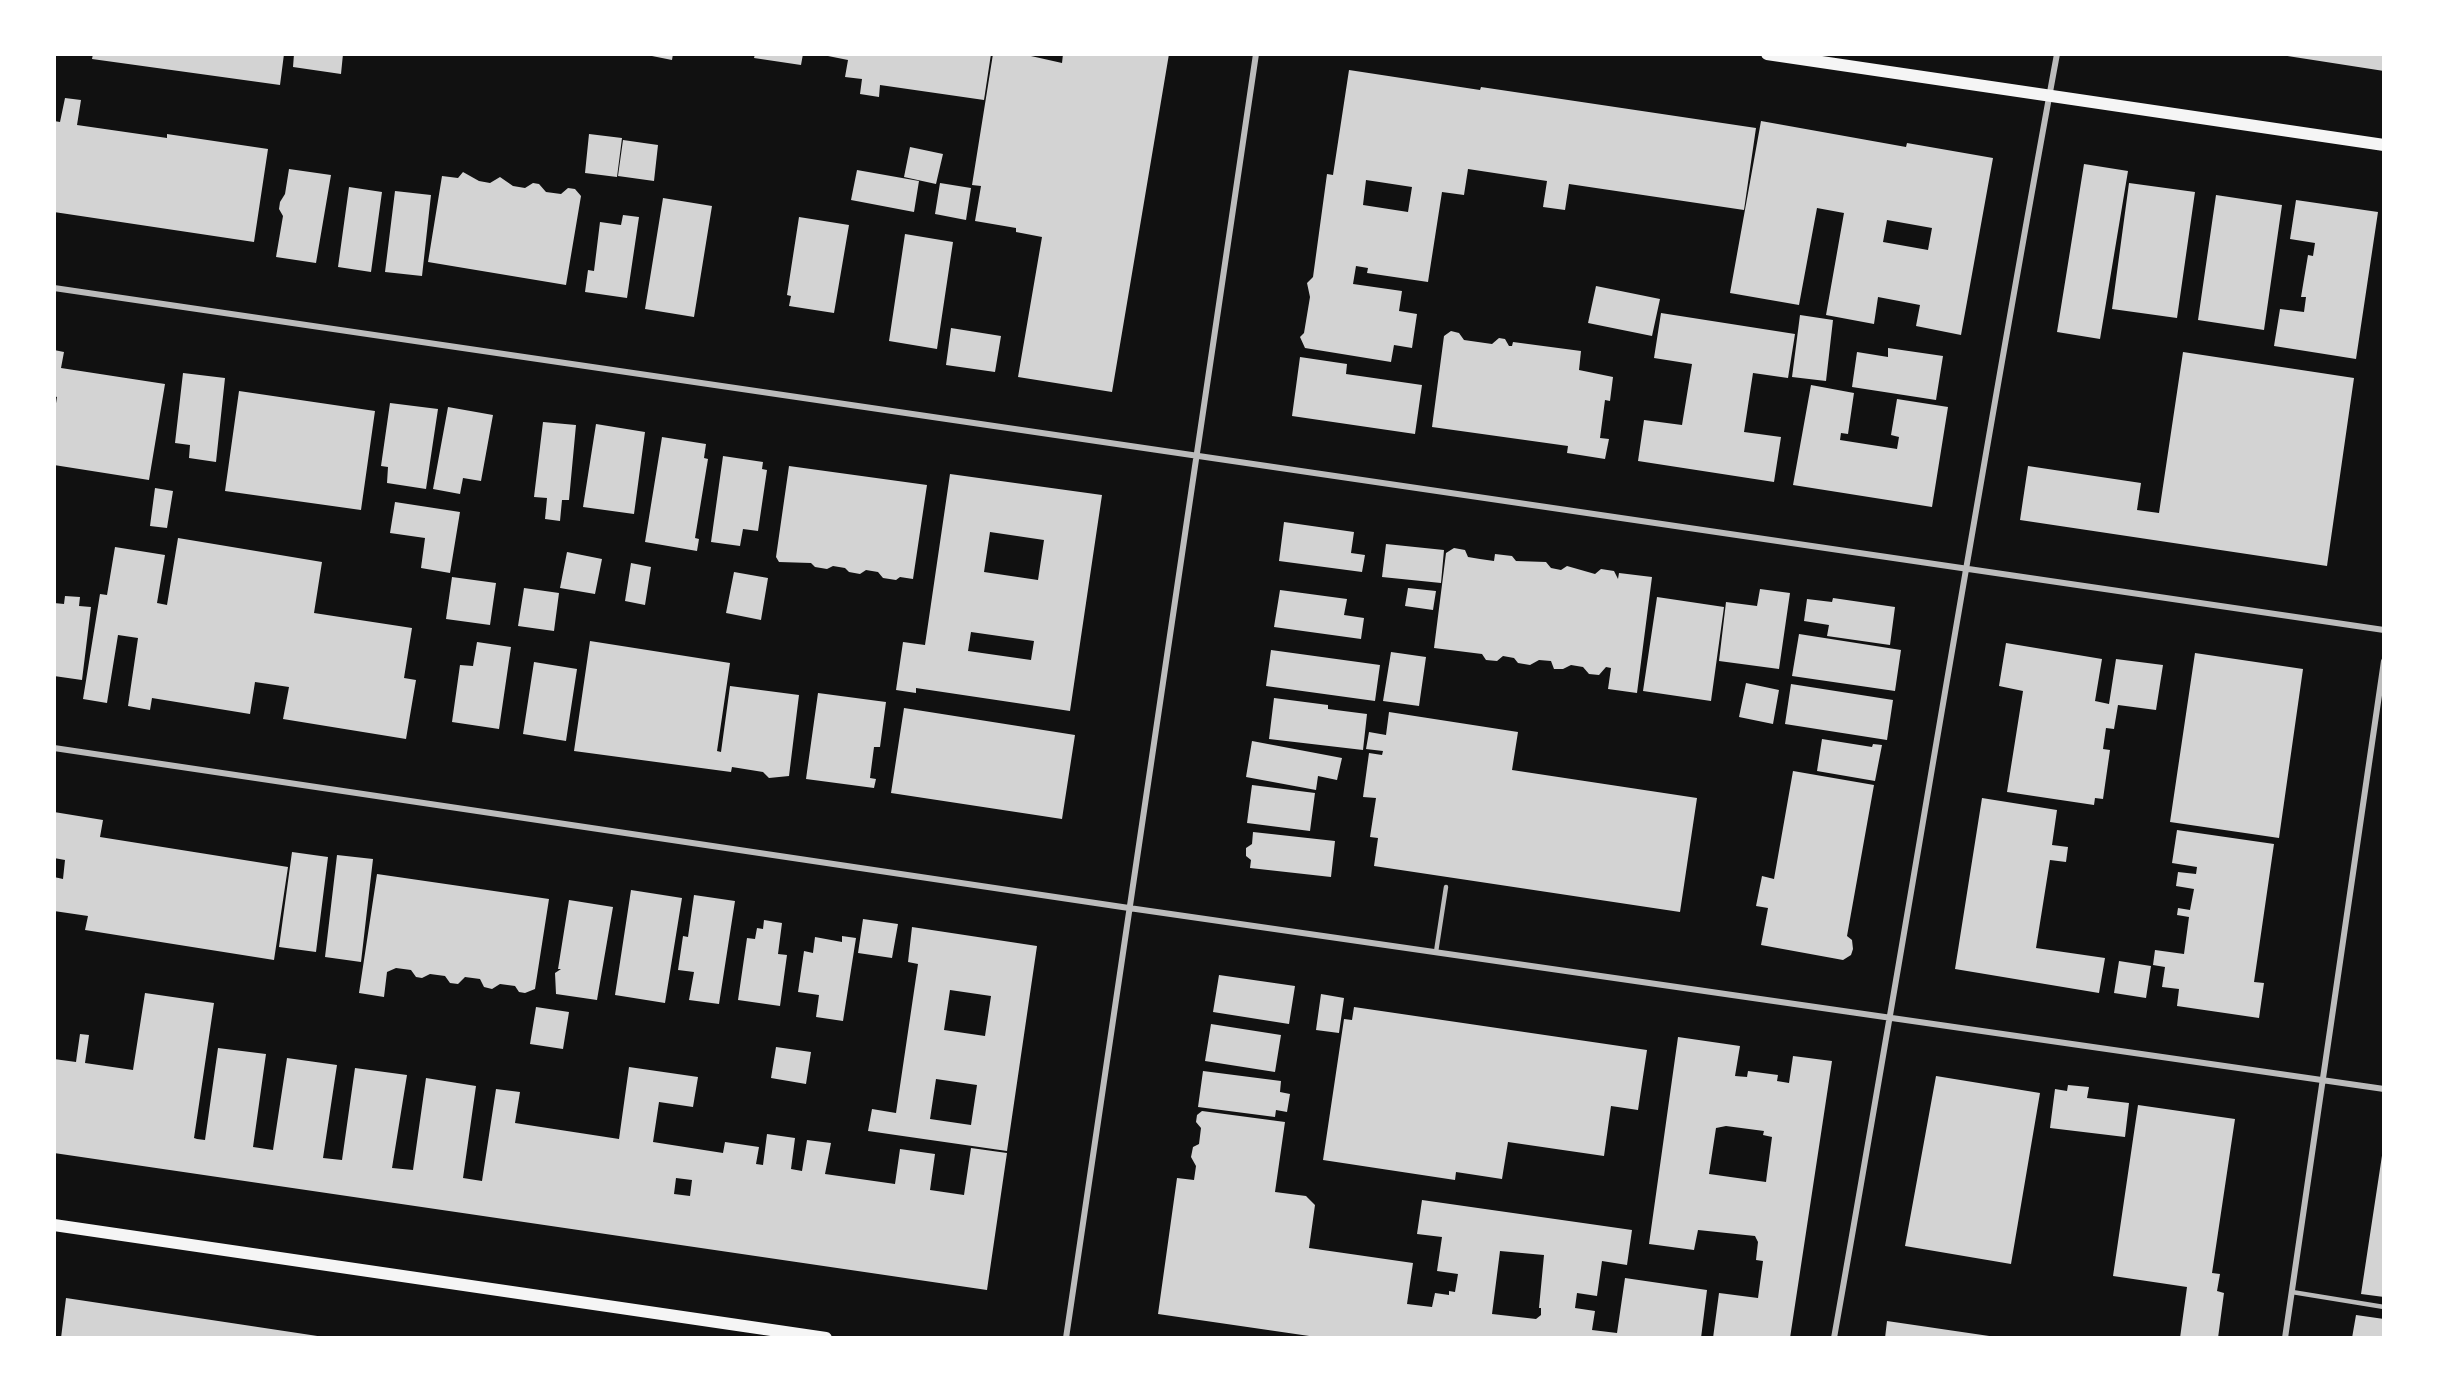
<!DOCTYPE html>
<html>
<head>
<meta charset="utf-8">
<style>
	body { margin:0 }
	#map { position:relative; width:2438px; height:1392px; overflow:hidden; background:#111; font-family:"Asap Condensed",sans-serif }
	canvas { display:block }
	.frame { position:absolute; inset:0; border:56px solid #fff; pointer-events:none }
</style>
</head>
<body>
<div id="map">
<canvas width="2438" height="1392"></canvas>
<div class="frame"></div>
</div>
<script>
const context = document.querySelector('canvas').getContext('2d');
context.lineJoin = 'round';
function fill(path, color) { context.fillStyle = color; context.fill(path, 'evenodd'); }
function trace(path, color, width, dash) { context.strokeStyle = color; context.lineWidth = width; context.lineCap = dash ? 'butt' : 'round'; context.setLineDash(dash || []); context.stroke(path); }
const building = new Path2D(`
	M93 54H284L280 85 92 59Z
	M294 54H343L341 74 293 67Z
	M642 54H673L672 60Z
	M755 54H803L801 65 754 58Z
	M818 54H991L984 100 880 85 879 97 860 94 862 79 845 77 848 60Z
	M993 54H1022L1062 63 1063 54H1169L1112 392 1018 377 1042 237 1016 232V228L975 221 981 186 972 185Z
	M2281 54H2384V71L2281 55Z
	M1349 70 1480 90 1481 87 1756 128 1744 210 1569 184 1565 210 1543 207 1547 181 1468 169 1464 195 1442 192 1428 282 1367 273 1368 268 1356 266 1353 284 1402 291 1399 311 1417 314 1412 348 1394 345 1391 362 1305 348 1300 337 1304 333 1310 297 1307 283 1313 277 1327 174 1333 175ZM1366 180 1412 187 1408 212 1363 205Z
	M65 98 81 100 77 125 167 138V134L268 149 254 242 54 212V121L60 122Z
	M1761 121 1906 147 1907 143 1993 158 1961 335 1916 326 1920 305 1878 297 1874 324 1826 315 1844 213 1817 208 1799 305 1730 293ZM1887 220 1932 228 1928 250 1883 242Z
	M589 134 622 138 617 177 585 173Z
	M623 140 658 145 654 181 618 176Z
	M910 147 943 154 936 184 904 177Z
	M2084 164 2128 171 2100 339 2057 332Z
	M289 169 331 175 316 263 276 257 283 216 279 209 280 202 285 194Z
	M857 170 919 181 914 212 851 200Z
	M463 172 479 181 490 183 500 177 513 186 525 188 533 183 539 184 546 192 561 194 568 188 575 189 581 196 566 285 428 262 442 176 458 178Z
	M940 183 971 188 966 220 935 214Z
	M2129 183 2195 192 2177 318 2112 309Z
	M349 187 382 192 371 272 338 267Z
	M395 191 431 195 422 276 385 272Z
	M2216 195 2282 205 2264 330 2198 320Z
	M663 198 712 206 694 317 645 309Z
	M2296 200 2378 212 2356 359 2274 346 2280 309 2304 312 2306 297H2301L2308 255 2313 256 2315 243 2290 239Z
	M623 215 639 217 627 298 585 292 588 270 594 271 600 222 621 225Z
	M799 217 849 225 834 313 789 306 791 296 787 295Z
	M905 234 953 242 937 349 889 341Z
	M1596 286 1660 299 1652 336 1588 323Z
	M1661 313 1795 334 1788 378 1753 373 1744 432 1781 437 1774 482 1638 461 1644 420 1682 425 1692 364 1654 358Z
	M1800 315 1833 320 1826 381 1792 377Z
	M951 328 1001 336 995 372 946 365Z
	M1451 331 1459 333 1464 340 1492 344 1499 338 1505 339 1509 346H1512L1513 342 1581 351 1579 370 1613 377 1610 401 1605 400 1600 438 1609 439 1605 459 1567 453 1568 446 1432 427 1444 336Z
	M1888 348 1943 356 1936 400 1852 387 1857 352 1888 357Z
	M54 350 64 352 61 368 165 384 149 480 54 465V416L57 397 54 396Z
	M2183 352 2354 378 2327 566 2020 520 2028 466 2141 483 2137 510 2159 513Z
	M1300 357 1347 364 1346 374 1422 385 1415 434 1292 416Z
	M183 373 225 378 216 462 189 458 190 445 175 443Z
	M1811 385 1854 393 1848 434 1841 433 1840 440 1897 449 1899 437 1891 435 1897 399 1948 407 1932 507 1793 485Z
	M239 391 375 411 361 510 225 491Z
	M390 403 438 409 426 489 387 483 388 467 381 466Z
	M448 407 493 415 481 481 463 478 460 494 433 489Z
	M543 422 576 425 569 500H562L560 521 545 519 547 498 534 497Z
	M596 424 645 432 634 514 583 507Z
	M662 437 706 444 704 458 708 459 695 538 699 539 697 551 645 542Z
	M723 456 763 462 762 469 767 470 758 531 743 529 740 546 711 542Z
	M789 466 927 485 913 579 900 577 896 580 883 578 878 572 866 570 860 574 849 572 845 568 833 566 827 569 815 567 811 563 779 562 776 557Z
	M950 474 1102 495 1070 711 916 688V693L896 690 903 642 925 645ZM990 532 1044 540 1038 580 984 572ZM971 632 1034 641 1031 660 968 651Z
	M155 488 173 491 167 528 150 526Z
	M395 502 460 512 450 573 421 568 425 538 390 533Z
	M1284 522 1354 532 1351 553 1365 555 1362 572 1279 561Z
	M178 538 322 562 314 613 412 628 404 678 416 680 406 739 283 719 289 687 255 682 250 714 152 698 150 710 128 706 138 638 118 635 107 703 83 699 100 594 107 595 115 547 165 555 157 603 167 605Z
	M1386 544 1444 550 1441 583 1382 577Z
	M1454 548 1465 550 1468 557 1480 559 1494 561 1495 554 1512 556 1516 561 1546 562 1551 568 1561 570 1567 566 1595 574 1601 569 1614 571 1618 579 1619 573 1652 577 1637 693 1608 689 1611 668 1606 667 1599 675 1589 674 1583 667 1571 665 1563 669H1554L1551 661 1539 660 1530 665 1518 663 1514 658 1503 656 1497 661 1486 660 1482 654 1434 648 1446 553Z
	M567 552 602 559 595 594 560 588Z
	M631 563 651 567 645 605 625 601Z
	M734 572 768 578 761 620 726 613Z
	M452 577 496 583 490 625 446 619Z
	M524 588 559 593 554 631 518 626Z
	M1408 588 1436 591 1433 610 1405 606Z
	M1760 589 1790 593 1779 669 1719 661 1726 602 1757 606Z
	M1280 590 1347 599 1344 615 1364 618 1361 639 1274 627Z
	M65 596 80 597 79 606 91 607 82 680 54 676V603L64 604Z
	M1657 597 1724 607 1711 701 1643 691Z
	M1833 598 1895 607 1890 645 1827 636 1829 625 1804 621 1807 599 1832 602Z
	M1799 634 1901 650 1895 691 1792 676Z
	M590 641 730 663 717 751 721 752 730 686 799 695 789 776 769 778 763 772 732 767 731 772 574 751Z
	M477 642 511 647 499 729 452 722 460 665 473 666Z
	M2006 643 2102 659 2095 701 2109 704 2116 659 2163 665 2156 710 2118 705 2114 729 2106 728 2103 749 2110 750 2103 799 2095 798 2094 805 2007 792 2023 691 1999 686Z
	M1271 650 1380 665 1375 701 1266 686Z
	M1391 652 1426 657 1419 706 1383 701Z
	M2195 653 2303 669 2279 838 2170 822Z
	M534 662 577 669 566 741 523 734Z
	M1746 683 1779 690 1773 724 1739 717Z
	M1791 684 1893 700 1887 740 1785 724Z
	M818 693 886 702 880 747H874L870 778 876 779 874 788 806 779Z
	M1274 698 1328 705V709L1367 714 1363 750 1269 739Z
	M904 708 1075 735 1062 819 891 793Z
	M1389 712 1518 732 1512 770 1697 798 1680 912 1374 866 1378 838 1370 837 1376 798 1363 797 1369 753 1382 755 1383 751 1366 749 1369 732 1386 735Z
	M1822 739 1872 747 1873 744 1882 745 1875 781 1817 771Z
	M1252 741 1342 758 1337 780 1318 776 1316 790 1246 777Z
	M1793 771 1874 785 1847 936 1852 940 1853 949 1851 955 1843 960 1761 945 1768 908 1756 906 1762 876 1774 879Z
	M1252 785 1315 793 1310 831 1247 823Z
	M1982 798 2057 810 2052 845 2068 847 2066 862 2050 860 2036 948 2105 958 2099 993 1955 969Z
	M54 812 103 820 100 837 288 867 274 960 85 930 88 916 54 911V877L63 879 65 860 54 858Z
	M2177 830 2274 844 2254 982 2264 983 2259 1018 2177 1006 2179 989 2162 987 2165 967 2153 965 2155 950 2184 954 2189 917 2177 915 2178 908 2190 910 2194 889 2176 886 2178 872 2196 874 2197 867 2172 863Z
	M1253 832 1335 841 1331 877 1250 868 1251 860 1246 856V848L1252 844Z
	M292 852 328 857 316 952 279 947Z
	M337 855 373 859 361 962 325 957Z
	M377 874 549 899 535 989 525 993 519 992 515 986 500 984 492 989 484 987 480 979 465 977 458 984 450 983 445 976 430 974 422 978 416 977 411 970 396 968 387 972 384 997 359 993Z
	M631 890 682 898 665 1003 615 995Z
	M694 895 735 901 719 1004 689 1000 694 972 678 970 683 936 688 937Z
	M569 900 613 907 597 1000 556 994 555 973 561 969H558Z
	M863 919 898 924 892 958 858 953Z
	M764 920 782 923 778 954 787 955 780 1006 738 1000 747 938 755 939 757 928 763 929Z
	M912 927 1037 946 1007 1151 868 1131 872 1109 896 1113 918 964 908 962ZM950 990 991 996 985 1036 944 1030ZM936 1079 977 1085 971 1125 930 1119Z
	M842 936 856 938 843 1021 816 1017 819 995 798 992 804 951 813 953 815 937 842 942Z
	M2119 961 2151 966 2146 998 2114 993Z
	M1219 975 1295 986 1289 1024 1213 1012Z
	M145 993 214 1003 194 1138 197 1139 205 1140 218 1048 266 1054 253 1147 273 1150 287 1058 337 1065 323 1158 342 1160 355 1068 407 1075 392 1168 413 1170 426 1078 476 1086 463 1178 482 1181 496 1089 520 1092 515 1123 619 1139 629 1067 698 1077 693 1107 659 1102 653 1142 723 1153 725 1142 759 1147 756 1164 763 1165 767 1134 795 1138 791 1169 802 1171 807 1140 831 1143 825 1174 895 1184 900 1149 935 1154 930 1190 964 1195 971 1148 1007 1153 987 1290 54 1153V1059L76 1062 80 1034 89 1035 85 1063 133 1070ZM676 1178 692 1180 690 1196 674 1194Z
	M1321 994 1344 998 1339 1033 1316 1030Z
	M536 1007 569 1012 563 1049 530 1044Z
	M1354 1007 1647 1050 1638 1110 1611 1106 1604 1156 1508 1142 1502 1179 1456 1172 1455 1180 1323 1160 1344 1019 1352 1020Z
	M1211 1024 1281 1035 1275 1072 1205 1061Z
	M1678 1037 1740 1046 1735 1076 1747 1077 1748 1071 1778 1075 1777 1081 1789 1083 1793 1056 1832 1061 1790 1338H1713L1719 1293 1758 1298 1763 1261 1756 1260 1758 1242 1755 1236 1698 1230 1694 1250 1649 1244ZM1726 1126 1764 1131 1763 1135 1772 1137 1766 1182 1709 1174 1716 1128Z
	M776 1047 811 1052 806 1084 771 1078Z
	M1203 1071 1281 1081 1280 1092 1290 1094 1287 1112 1276 1110 1275 1117 1198 1107Z
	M1936 1076 2040 1093 2011 1264 1905 1246Z
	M2068 1085 2089 1087 2087 1098 2129 1103 2125 1137 2050 1128 2055 1089 2067 1091Z
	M2138 1105 2235 1119 2212 1273 2220 1274 2217 1291 2224 1293 2218 1338H2180L2187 1287 2113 1276Z
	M1202 1111 1285 1122 1275 1192 1306 1196 1315 1205 1309 1248 1413 1263 1407 1304 1432 1307 1435 1293 1449 1295V1291L1455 1292 1458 1274 1437 1271 1442 1237 1417 1234 1422 1200 1632 1230 1627 1265 1602 1261 1597 1296 1577 1293 1575 1308 1595 1311 1592 1330 1617 1333 1625 1278 1707 1290 1701 1338H1323L1158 1314 1177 1178 1194 1180 1196 1166 1191 1157 1193 1147 1199 1144 1201 1128 1196 1122 1197 1115ZM1500 1251 1544 1255 1539 1308H1541V1315L1536 1319 1492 1314Z
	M2383 1149H2384V1297L2361 1294Z
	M66 1298 324 1337V1338H61Z
	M2356 1315 2384 1319V1338H2352Z
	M1887 1321 1996 1337V1338H1885Z`);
const service = new Path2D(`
	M1436 952 1446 887
	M2292 1292 2384 1307`);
const minor = new Path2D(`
	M54 288 2384 630
	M54 748 1129 908 2384 1089
	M1066 1338 1256 54
	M1834 1338C1910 910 1978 481 2057 54
	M2285 1338 2384 661`);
const secondary = new Path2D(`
	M1767 54 2384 145
	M54 1225 826 1338`);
fill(building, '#d3d3d3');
trace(service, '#bcbcbc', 4.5);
trace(minor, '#bcbcbc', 6);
trace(secondary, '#f5f5f5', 12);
</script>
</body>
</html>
